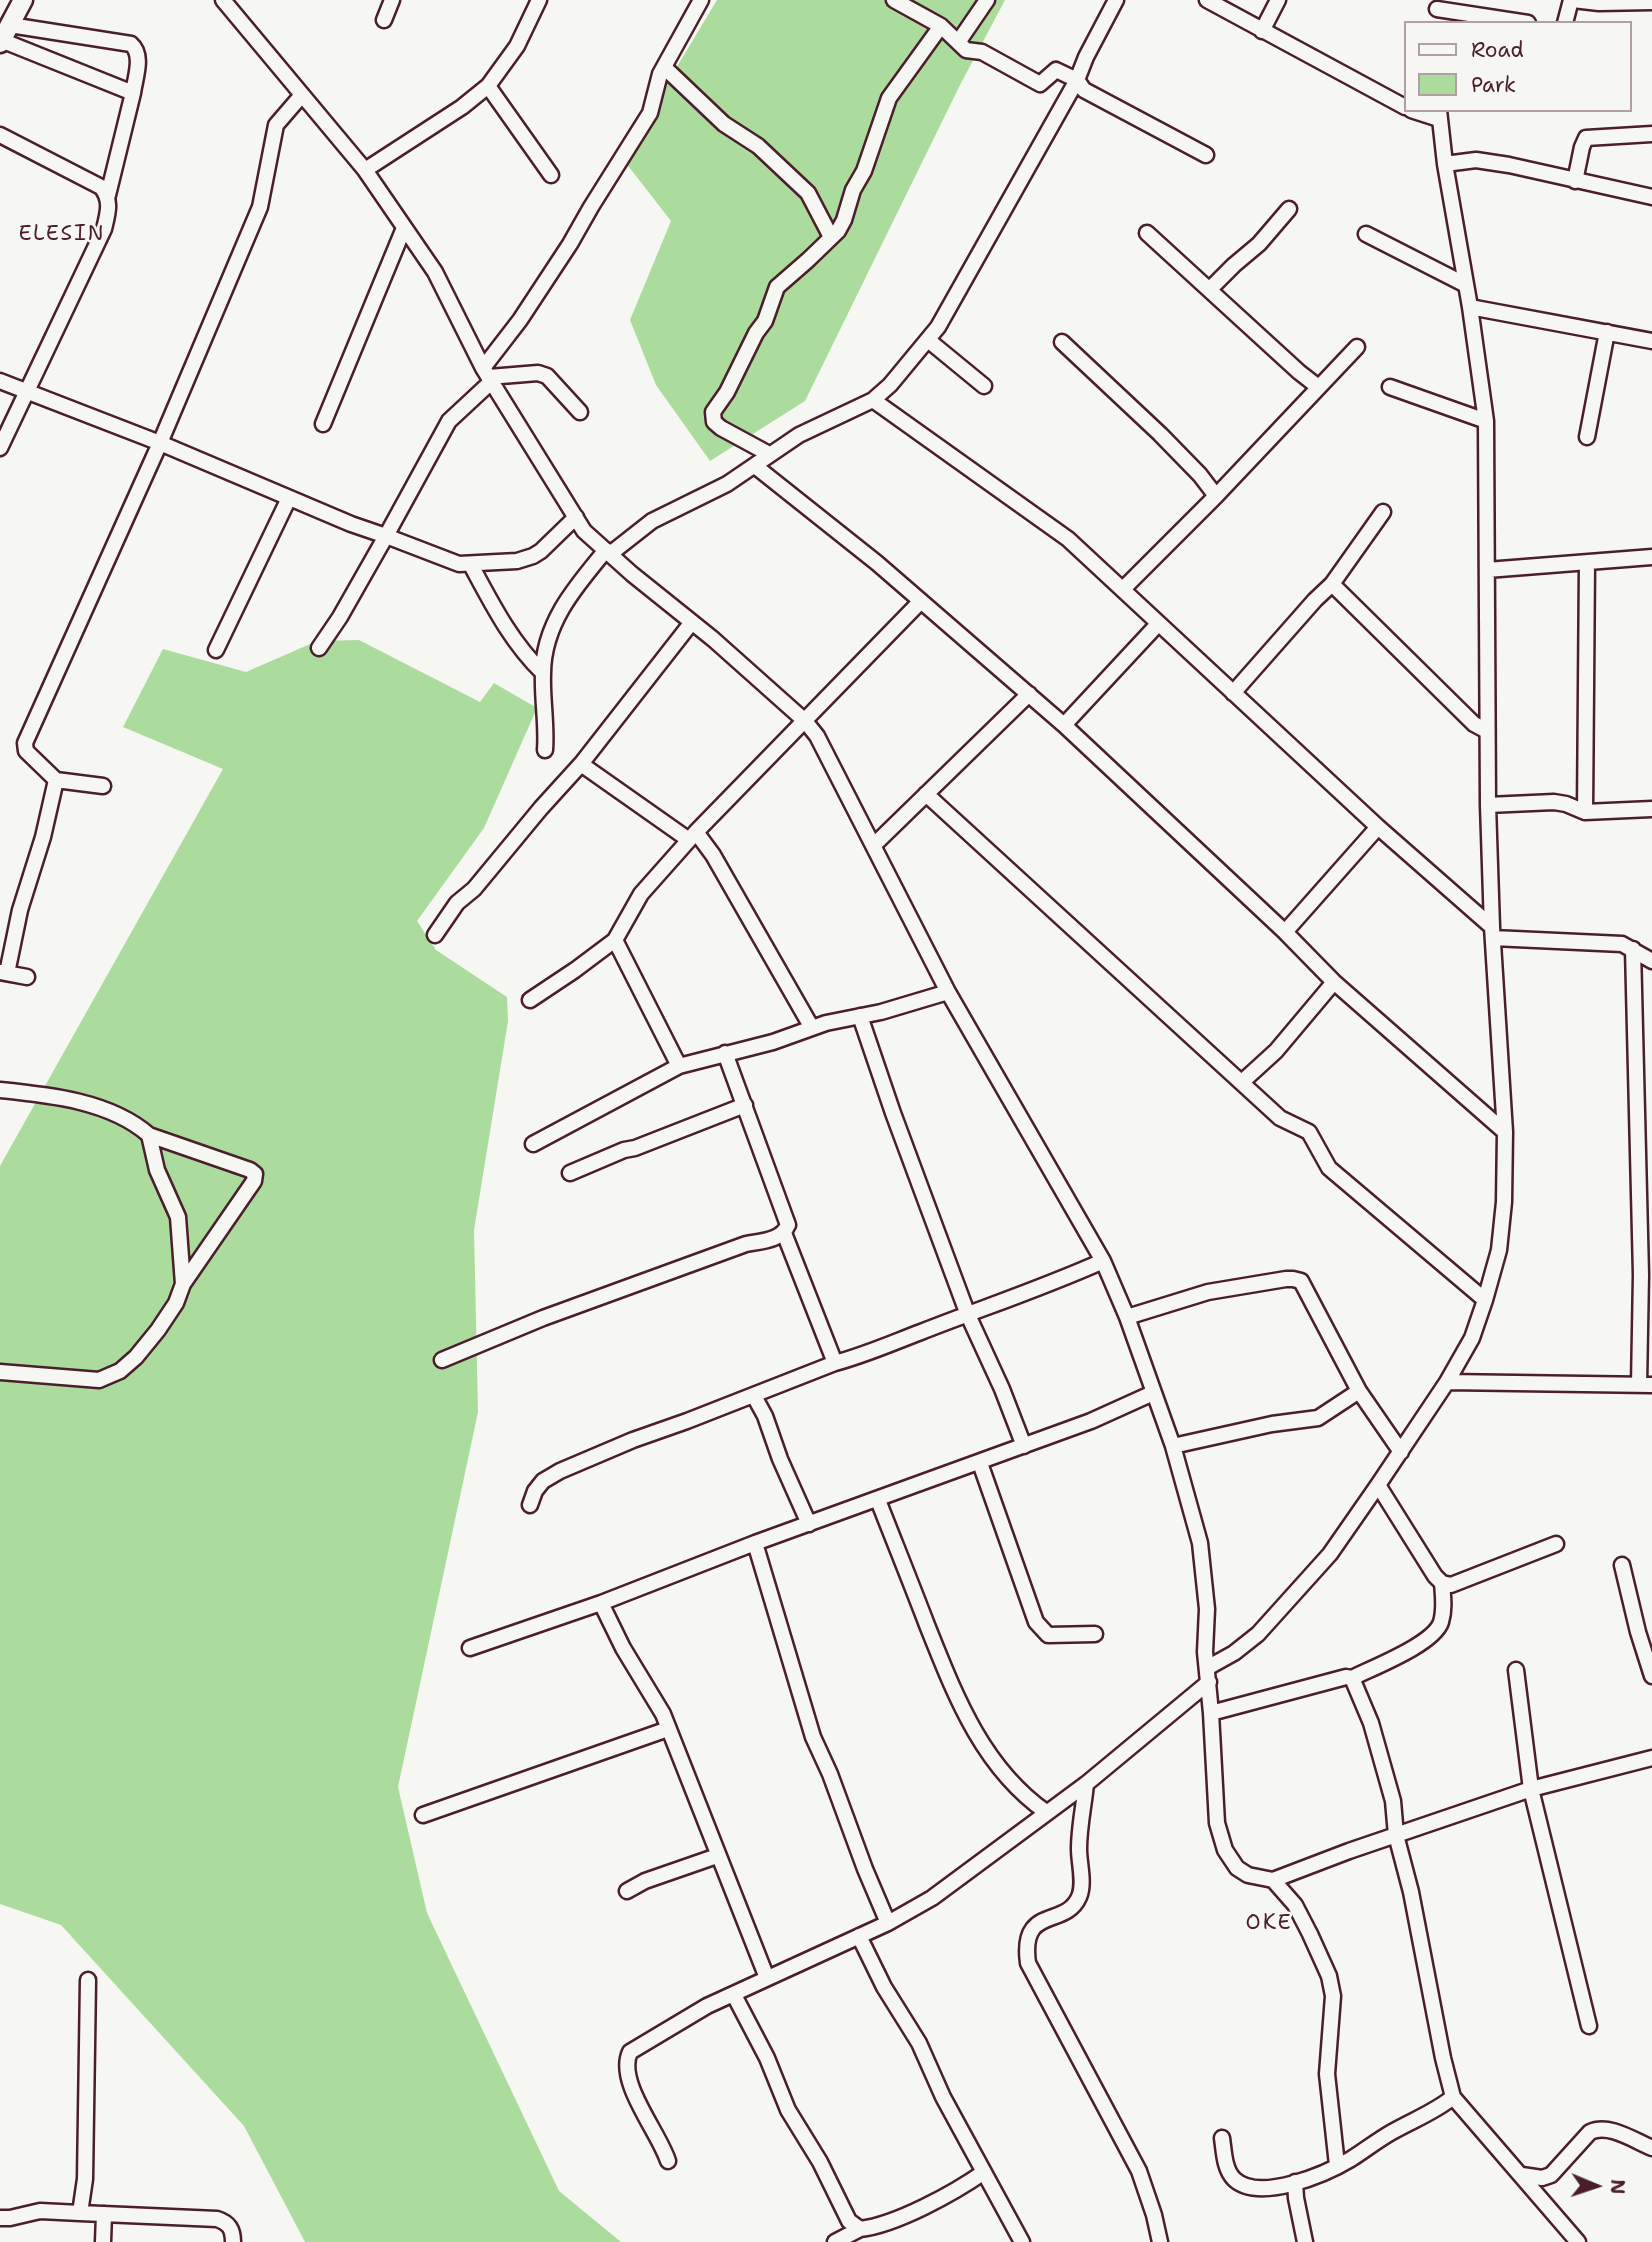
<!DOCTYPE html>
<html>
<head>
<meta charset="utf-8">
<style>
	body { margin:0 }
	#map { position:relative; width:1652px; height:2242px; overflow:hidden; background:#f6f6f2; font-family:"Shantell Sans",sans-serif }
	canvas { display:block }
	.legend { position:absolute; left:1404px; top:21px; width:228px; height:91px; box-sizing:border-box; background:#f6f6f2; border:2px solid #b1a0a2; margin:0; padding:9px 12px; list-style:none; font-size:21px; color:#4a1f2b }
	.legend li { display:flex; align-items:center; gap:14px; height:35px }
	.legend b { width:35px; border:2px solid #b1a0a2 }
	.north { position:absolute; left:1561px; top:2151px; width:70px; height:70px; -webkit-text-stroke:5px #f6f6f2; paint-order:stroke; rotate:92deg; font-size:19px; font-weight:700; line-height:28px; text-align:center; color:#4a1f2b }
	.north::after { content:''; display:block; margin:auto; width:24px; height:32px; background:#4a1f2b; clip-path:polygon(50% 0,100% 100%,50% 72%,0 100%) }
</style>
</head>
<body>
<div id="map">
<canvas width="1652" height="2242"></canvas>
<ul class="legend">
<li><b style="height:9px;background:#f6f6f2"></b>Road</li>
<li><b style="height:19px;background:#abdc9d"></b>Park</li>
</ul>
<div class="north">N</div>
</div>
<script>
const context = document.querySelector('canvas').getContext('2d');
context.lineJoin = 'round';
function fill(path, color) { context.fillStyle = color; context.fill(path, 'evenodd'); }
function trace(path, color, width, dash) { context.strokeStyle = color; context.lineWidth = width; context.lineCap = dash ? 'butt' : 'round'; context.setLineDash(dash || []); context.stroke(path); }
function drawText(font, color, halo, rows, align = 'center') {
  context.font = font + ' "Shantell Sans",sans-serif'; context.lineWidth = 5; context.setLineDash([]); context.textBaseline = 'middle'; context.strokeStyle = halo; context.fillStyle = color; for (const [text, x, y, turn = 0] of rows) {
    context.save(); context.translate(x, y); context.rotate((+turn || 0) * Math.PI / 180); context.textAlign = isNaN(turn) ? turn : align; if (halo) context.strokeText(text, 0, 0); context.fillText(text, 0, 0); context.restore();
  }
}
const green = new Path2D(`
	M717 0H1005L960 85 805 401 710 461 656 385 630 320 671 221 622 158Z
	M359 640 480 702 494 683 537 708 484 828 417 921 436 950 507 997 508 1021 474 1230 478 1412 398 1787 427 1913 559 2191 621 2242H305L244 2126 61 1925 0 1904V1166L223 769 123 727 163 649 246 672 317 641Z`);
const minor = new Path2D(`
	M223 0 365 170 435 272 483 368 584 531 632 574 713 639 805 721 817 736 948 992 1103 1261 1127 1317 1173 1446 1200 1543 1207 1609 1205 1652 1211 1713 1217 1823 1225 1850 1237 1868 1248 1875 1273 1880 1349 1851 1531 1789 1652 1758
	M894 0 941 26 966 50 982 52 1040 84 1056 70 1077 80 1084 90 1206 155
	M1207 0 1405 107
	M1573 0 1599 3 1652 2
	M1437 9 1528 23
	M384 20 392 0
	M1565 23 1571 0
	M10 25 131 44C144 55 135 78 133 93
	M1262 31 1278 0
	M1 40 133 93 108 195
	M959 41 987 0
	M664 67 724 124 758 146 808 193 831 237
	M488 86 551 175
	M1411 110 1439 119
	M0 135 101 187C112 200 108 213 104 229L0 448
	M1445 164 1476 160 1509 165 1652 197
	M365 170 462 107 488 86 517 46 539 0
	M1575 181 1582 147 1586 138 1652 134
	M1147 233 1299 372 1317 386
	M1366 234 1466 285
	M1210 289 1234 265 1259 244 1289 209
	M1470 307 1652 341
	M928 340 984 386
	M1062 342 1160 434 1200 475 1216 496
	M483 368 520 320 570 244 591 207 650 113 660 74 701 0
	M489 377 538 373 547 376 580 412
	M0 381 160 443 351 524 386 536 449 421 492 381
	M1390 387 1486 421
	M873 400 1068 539 1378 827 1492 927
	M323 424 404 228
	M1587 437 1607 332
	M769 454 721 428 714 422 713 412 727 392 756 333 765 321 777 287 808 260 838 231 844 220 853 190 864 171 889 98 941 26
	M755 466 877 563 1064 725 1285 932 1334 982 1505 1132
	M610 554 652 521 727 484 799 435 873 400 890 385 938 327 1077 80 1086 57 1116 0
	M471 565C492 604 511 642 543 673
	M1487 570 1652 557
	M1332 584 1474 724 1487 731
	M1123 589 1216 496 1357 347
	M319 648 340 617 386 536 459 564 517 561 533 556 541 551 576 517
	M216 650 289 498
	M1233 693 1315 600 1332 584 1383 512
	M1064 725 1158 624
	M545 750C547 725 542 699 543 674 543 624 575 587 606 550
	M581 764 689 840
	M103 786 56 780 26 751 25 743 160 443 260 207 276 125 301 96
	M926 794 1280 1118 1309 1132 1329 1168 1485 1300
	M1488 805 1554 802 1566 804 1585 812 1652 809
	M1585 812 1587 563
	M696 832 713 855 812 1028
	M874 845 1029 694
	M1285 932 1378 827
	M435 935 457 903 474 889 541 808 581 764 692 622
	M1493 938 1622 944 1652 961
	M615 940 679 1066
	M1633 949 1641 1275 1639 1385
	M0 972 27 977
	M7 973 20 910 43 837 56 780
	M530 1000 575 970 615 940 641 894 696 832 920 602
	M860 1016 893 1113 968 1315 1002 1389 1024 1446
	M1242 1082 1276 1051 1334 982
	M0 1090C50 1095 110 1101 149 1135L250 1170 255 1174 254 1181 183 1284 176 1303 158 1330 136 1357 120 1371 99 1380 0 1372
	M149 1135 157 1170 178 1217 183 1284
	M533 1144 679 1066 773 1042 826 1023 881 1012 948 992
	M570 1173 624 1150 635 1148 745 1105
	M784 1233 835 1363
	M1127 1317 1208 1292 1286 1279H1293L1301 1281 1359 1391 1401 1452
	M442 1360 543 1318 746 1244C761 1241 781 1241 788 1225L725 1053
	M1447 1382 1652 1385
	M754 1396 765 1416 780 1459 809 1524
	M1173 1446 1272 1424 1318 1418 1359 1391
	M980 1463 1036 1622 1048 1635 1095 1634
	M1378 1485 1435 1576 1442 1583 1451 1585 1556 1544
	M878 1500C894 1541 911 1583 927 1625 955 1695 982 1767 1046 1812
	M530 1505 535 1491 543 1481 560 1471 633 1440 687 1421 835 1363C865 1355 892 1343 921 1332 982 1308 1043 1288 1103 1261
	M755 1543 813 1737 830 1774 865 1869 888 1923
	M1622 1565 1638 1632 1652 1676
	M601 1603 623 1648 663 1714 767 1978
	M470 1648 601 1603 755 1543 1091 1421 1153 1393
	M1207 1668 1234 1653 1258 1634 1330 1554 1378 1485 1447 1382 1472 1338 1485 1300 1499 1250 1504 1202 1505 1132 1492 927 1488 805 1486 421 1470 307 1445 164 1439 110
	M1516 1670 1531 1789 1589 2026
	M1352 1678C1374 1667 1434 1644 1441 1622 1445 1609 1443 1596 1442 1583
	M1211 1713 1346 1677 1352 1678 1371 1723 1393 1801 1396 1835 1411 1892 1443 2058 1453 2097 1578 2242
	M1086 1784C1084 1805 1079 1827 1079 1849 1079 1864 1085 1883 1079 1897 1065 1929 1020 1904 1028 1963L1139 2171 1154 2215 1160 2242
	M423 1815 668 1729
	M1273 1880 1295 1905 1310 1934 1329 1976 1333 1996 1327 2074 1337 2165
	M627 1891 645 1881 717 1856
	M859 1936 884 1987 919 2043 943 2097 1022 2242
	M734 1995 767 2058 788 2110 820 2162 849 2221 860 2229C896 2225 954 2193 984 2172
	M1222 2138C1224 2151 1224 2169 1234 2179 1259 2203 1326 2174 1351 2159 1365 2150 1378 2140 1392 2132 1413 2120 1435 2112 1453 2097
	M668 2161C659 2132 616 2082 630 2052L707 2006 888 1923 932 1898 1086 1784 1209 1682
	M1522 2175 1542 2178 1551 2175 1590 2132C1609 2123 1633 2140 1652 2148
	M1295 2182 1296 2198 1305 2242
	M80 2213 217 2219C229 2223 233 2229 233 2242
	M0 2218H10L40 2211 80 2213 85 2179 88 1980
	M103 2242 104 2214
	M835 2242 860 2229`);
const major = new Path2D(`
	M0 43 23 0`);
const quarterNames = [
	["ELESIN",62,235],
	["OKE",1269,1924]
];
fill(green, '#abdc9d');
trace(minor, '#4a1f2b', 19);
trace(major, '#4a1f2b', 23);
trace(minor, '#f6f6f2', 14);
trace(major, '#f6f6f2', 18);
context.letterSpacing = '2px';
drawText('21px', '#4a1f2b', '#f6f6f2', quarterNames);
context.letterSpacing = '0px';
</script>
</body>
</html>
